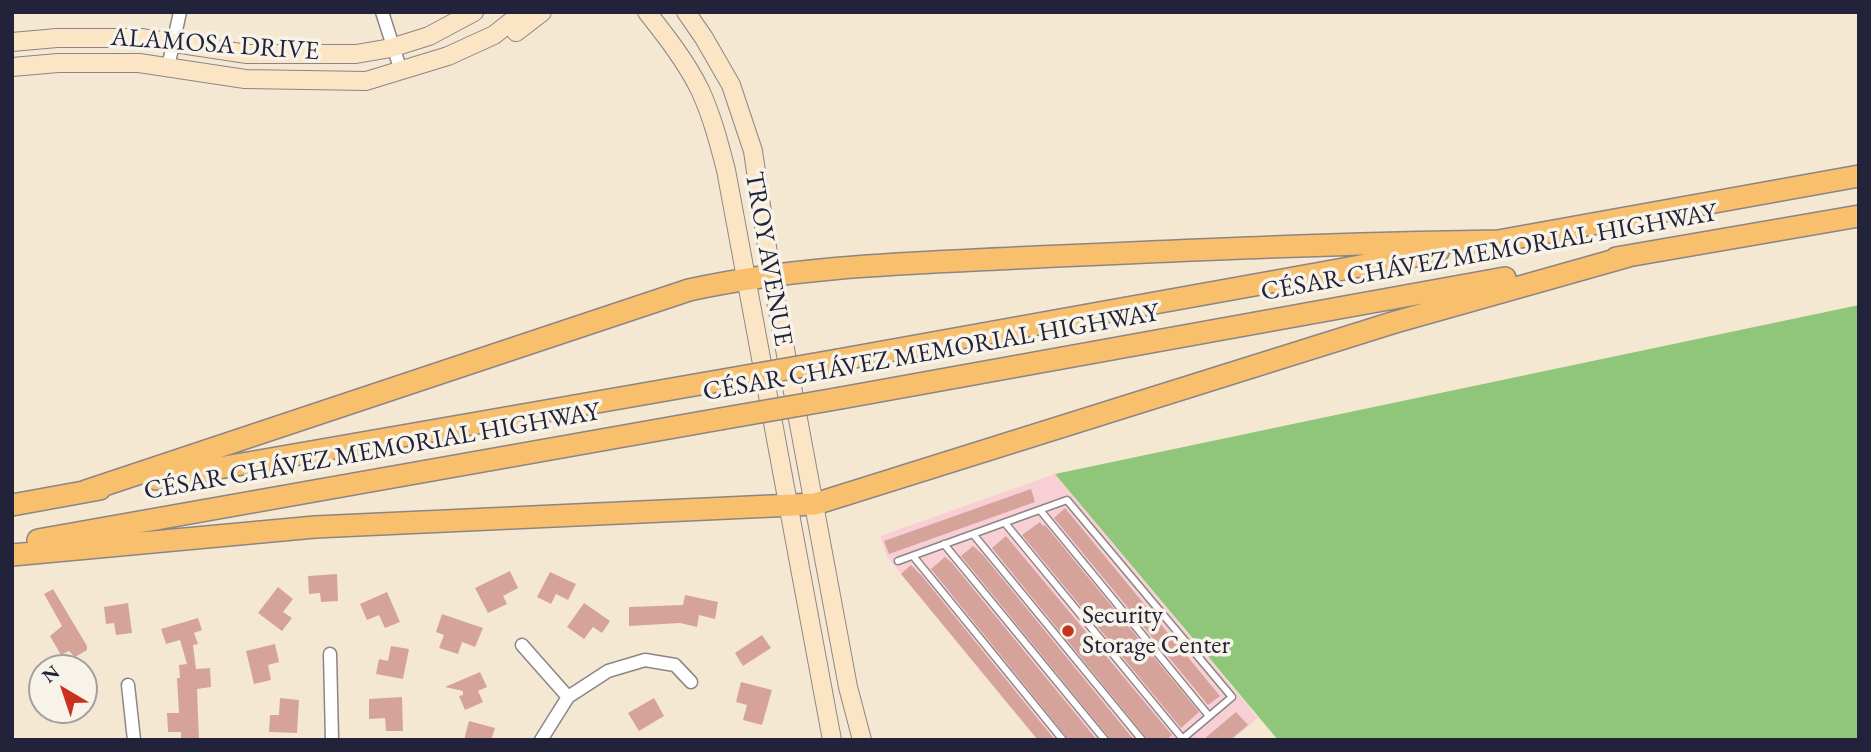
<!DOCTYPE html>
<html>
<head>
<meta charset="utf-8">
<style>
	body { margin:0 }
	#map { position:relative; width:1871px; height:752px; overflow:hidden; background:#f5e8d3; font-family:"EB Garamond",serif }
	canvas { display:block }
	.frame { position:absolute; inset:0; border:14px solid #22223b; pointer-events:none }
	.north { position:absolute; left:28px; top:654px; width:70px; height:70px; box-sizing:border-box; background:#f7f3e8; border:2px solid #a29fa3; border-radius:50%; rotate:321deg; font-size:19px; font-weight:700; line-height:28px; text-align:center; color:#22223b }
	.north::after { content:''; display:block; margin:auto; width:24px; height:32px; background:#c8321e; clip-path:polygon(50% 0,100% 100%,50% 72%,0 100%) }
</style>
</head>
<body>
<div id="map">
<canvas width="1871" height="752"></canvas>
<div class="frame"></div>
<div class="north">N</div>
</div>
<script>
const context = document.querySelector('canvas').getContext('2d');
context.lineJoin = 'round';
function fill(path, color) { context.fillStyle = color; context.fill(path, 'evenodd'); }
function trace(path, color, width, dash) { context.strokeStyle = color; context.lineWidth = width; context.lineCap = dash ? 'butt' : 'round'; context.setLineDash(dash || []); context.stroke(path); }
function drawText(font, color, halo, rows, align = 'center') {
  context.font = font + ' "EB Garamond",serif'; context.lineWidth = 7; context.setLineDash([]); context.textBaseline = 'middle'; context.strokeStyle = halo; context.fillStyle = color; for (const [text, x, y, turn = 0] of rows) {
    context.save(); context.translate(x, y); context.rotate((+turn || 0) * Math.PI / 180); context.textAlign = isNaN(turn) ? turn : align; if (halo) context.strokeText(text, 0, 0); context.fillText(text, 0, 0); context.restore();
  }
}
const built = new Path2D(`
	M1055 474 1258 718 1232 740H1037L887 557 880 536Z`);
const green = new Path2D(`
	M1859 305V740H1278L1055 474Z`);
const building = new Path2D(`
	M1031 489 1035 502 889 554 884 541Z
	M1065 508 1220 696 1208 705 1054 518Z
	M1040 522 1043 526 1045 525 1199 712 1181 728 1022 535Z
	M1006 536 1172 735 1166 740H1148L992 548Z
	M973 546 983 555 1134 740H1111L961 556Z
	M945 557 952 563 1097 740H1069L931 569Z
	M911 565 922 576 1055 740H1038L901 574Z
	M510 571 518 588 503 596 507 604 488 613 475 588Z
	M550 572 576 584 568 600 556 594 551 604 537 597Z
	M337 574 338 601 321 602 320 593 309 594 308 576Z
	M278 587 293 599 283 612 292 618 282 631 258 613Z
	M53 589 87 646V650L75 657 69 651 61 655 50 636 62 626 44 594Z
	M387 592 400 622 385 628 379 615 367 620 360 604Z
	M685 595 718 602 715 619 699 615 697 627 680 623 629 626V607L683 605Z
	M128 603 132 633 116 635 114 623 106 624 104 607Z
	M584 603 610 621 602 633 593 627 584 639 567 627Z
	M442 614 483 628 475 647 462 642 458 654 439 648 444 635 436 632Z
	M198 618 202 630 194 633 198 644 193 645 196 669 210 668 211 687 197 689 199 740H181V732H168L167 713H179L177 678H180L179 665 187 664 180 640 166 644 161 629Z
	M762 635 771 648 743 666 735 653Z
	M275 644 279 662 268 665 271 680 254 684 246 651Z
	M391 646 409 649 403 679 376 674 379 659 388 661Z
	M480 672 487 687 478 691 483 702 465 710 459 696 463 695V691L445 687Z
	M741 682 772 690 762 725 743 720 747 705 736 702Z
	M402 697 403 731H386L385 718 369 719V699Z
	M280 698 299 700 297 733 269 732 270 715H279Z
	M654 698 664 716 639 731 628 713Z
	M1236 712 1248 725 1230 740H1203Z
	M469 721 495 728 491 740H464Z`);
const service = new Path2D(`
	M1040 510 1209 716
	M1005 523 1182 738
	M973 534 1142 740
	M944 544 1105 740
	M913 556 1063 740
	M898 561 1067 500 1232 697 1181 740`);
const minor = new Path2D(`
	M382 12 401 71
	M168 67 180 12
	M522 645 568 697
	M330 654 332 740
	M128 685 134 740
	M541 740 568 697 608 671 645 660 675 665 691 682`);
const secondary = new Path2D(`
	M647 12C666 36 687 63 700 90 712 116 719 143 726 170L832 740
	M686 12 704 38 731 85 753 151 771 274 848 687 862 740
	M516 32 542 12
	M12 42 57 38H141L247 54H356L391 48 429 36 474 12
	M12 67 58 63H139L245 79 366 81 448 56 494 35 523 12`);
const motorway = new Path2D(`
	M1487 243 1859 176
	M1616 258 1859 216
	M838 360 1438 252
	M841 398 1505 278
	M156 479 712 382
	M86 491 689 290C803 265 921 263 1037 257 1191 250 1345 243 1499 241
	M12 505 100 489
	M38 540 720 419
	M12 555 315 527 815 504 1392 323 1629 256`);
const motorwayBridge = new Path2D(`
	M712 382 838 360
	M720 419 841 398`);
const markers = [
	[1068,631,7,"#c8321e"]
];
const streetNames = [
	["ALAMOSA DRIVE",215,45,4],
	["CÉSAR CHÁVEZ MEMORIAL HIGHWAY",1489,253,-10],
	["TROY AVENUE",768,259,80],
	["CÉSAR CHÁVEZ MEMORIAL HIGHWAY",931,353,-10],
	["CÉSAR CHÁVEZ MEMORIAL HIGHWAY",372,452,-10]
];
const poiNames = [
	["Security",1082,616],
	["Storage Center",1082,646]
];
fill(built, '#f7cfd4');
fill(green, '#8fc679');
fill(building, '#d6a39b');
trace(service, '#8c8587', 9);
trace(minor, '#8c8587', 15);
trace(secondary, '#8c8587', 20);
trace(motorway, '#8c8587', 24);
trace(service, '#fff', 6);
trace(minor, '#fff', 12);
trace(secondary, '#fce5c4', 18);
trace(motorway, '#f8bf6c', 21);
trace(motorwayBridge, '#8c8587', 24, []);
trace(motorwayBridge, '#f8bf6c', 21);
for (const [x, y, r, color] of markers) { const dot = new Path2D(); dot.arc(x, y, r, 0, 2 * Math.PI); context.fillStyle = color; context.fill(dot); trace(dot, '#f7f3e8', 2.5); }
drawText('26px', '#22223b', '#f7f3e8', streetNames);
drawText('26px', '#22223b', '#f7f3e8', poiNames, 'left');
</script>
</body>
</html>
